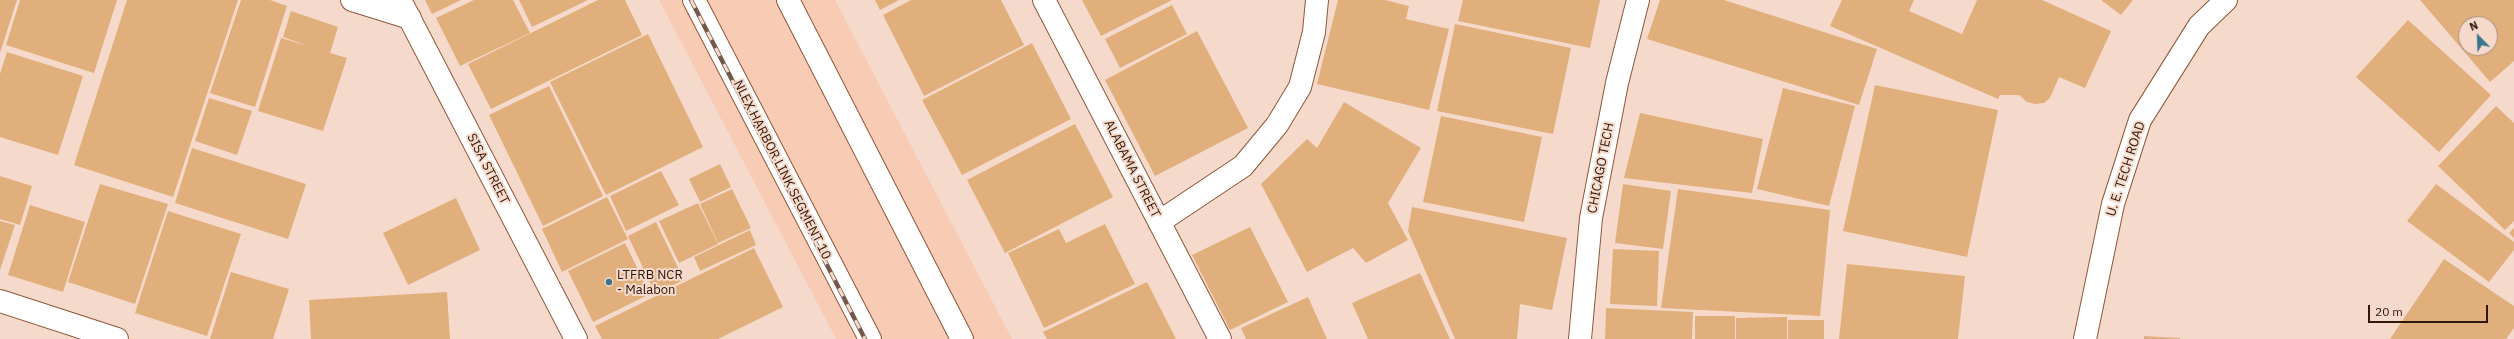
<!DOCTYPE html>
<html>
<head>
<meta charset="utf-8">
<style>
	body { margin:0 }
	#map { position:relative; width:2514px; height:339px; overflow:hidden; background:#f5dacc; font-family:"IBM Plex Sans",sans-serif }
	canvas { display:block }
	.north { position:absolute; left:2458px; top:16px; width:40px; height:40px; box-sizing:border-box; background:#f5dacc; border:1px solid #a68c7f; border-radius:50%; rotate:337deg; font-size:11px; font-weight:700; line-height:16px; text-align:center; color:#2f170b }
	.north::after { content:''; display:block; margin:auto; width:14px; height:18px; background:#3a758d; clip-path:polygon(50% 0,100% 100%,50% 72%,0 100%) }
	.scale { position:absolute; left:2368px; top:305px; width:120px; height:18px; box-sizing:border-box; border:2px solid #2f170b; border-top:0; padding-left:5px; font-size:12px; line-height:14px; white-space:nowrap; color:#2f170b; -webkit-text-stroke:3px #f5dacc; paint-order:stroke }
</style>
</head>
<body>
<div id="map">
<canvas width="2514" height="339"></canvas>
<div class="north">N</div>
<div class="scale">20 m</div>
</div>
<script>
const context = document.querySelector('canvas').getContext('2d');
context.lineJoin = 'round';
function fill(path, color) { context.fillStyle = color; context.fill(path, 'evenodd'); }
function trace(path, color, width, dash) { context.strokeStyle = color; context.lineWidth = width; context.lineCap = dash ? 'butt' : 'round'; context.setLineDash(dash || []); context.stroke(path); }
function drawText(font, color, halo, rows, align = 'center') {
  context.font = font + ' "IBM Plex Sans",sans-serif'; context.lineWidth = 4; context.setLineDash([]); context.textBaseline = 'middle'; context.strokeStyle = halo; context.fillStyle = color; for (const [text, x, y, turn = 0] of rows) {
    context.save(); context.translate(x, y); context.rotate((+turn || 0) * Math.PI / 180); context.textAlign = isNaN(turn) ? turn : align; if (halo) context.strokeText(text, 0, 0); context.fillText(text, 0, 0); context.restore();
  }
}
const built = new Path2D(`
	M659 0H835L1012 339H836Z`);
const building = new Path2D(`
	M0 0H17L0 53Z
	M20 0H117L94 73 6 45Z
	M127 0H238L173 197 74 165Z
	M241 0H270L287 6 255 107 210 93Z
	M425 0H461L432 14Z
	M474 0H513L530 33 460 66 436 18Z
	M519 0H588L532 27Z
	M598 0H625L642 35 491 109 468 64Z
	M875 0H899L880 10Z
	M911 0H1001L1024 45 924 96 883 15Z
	M1082 0H1172L1101 36Z
	M1338 0H1385L1409 6 1406 19 1449 29 1429 110 1317 84Z
	M1463 0H1600L1590 48 1458 21Z
	M1660 0H1724L1877 49 1859 105 1647 39Z
	M1842 0H1914L1909 11 1962 34 1977 0H2042L2111 31 2085 88 2059 77 2050 98 2044 103 2035 104 2027 102 2019 95H2000L1998 99 1830 26Z
	M2101 0H2133L2121 15Z
	M2420 0H2514V61L2490 82ZM2466 24H2490V48H2466Z
	M1172 5 1187 34 1120 68 1105 39Z
	M291 11 338 27 330 53 347 58 323 131 258 111 281 38 308 46 283 37Z
	M2408 20 2491 95 2439 152 2356 77Z
	M1455 24 1571 48 1553 134 1437 111Z
	M1197 31 1248 128 1155 176 1105 80Z
	M648 34 703 147 606 195 550 82Z
	M1032 43 1071 119 962 175 922 100Z
	M7 52 83 76 58 155 0 137V74Z
	M1875 85 1998 110 1967 257 1843 231Z
	M549 86 603 196 543 226 489 115Z
	M1783 88 1855 106 1829 206 1757 189Z
	M209 98 252 111 237 155 195 141Z
	M1344 102 1421 148 1388 203 1408 240 1366 263 1353 248 1307 272 1261 184 1307 139 1317 148Z
	M2496 106 2514 123V221L2505 230 2438 166Z
	M1640 113 1763 139 1752 193 1624 178Z
	M1441 116 1542 137 1524 222 1423 202Z
	M1075 124 1113 197 1005 253 967 180Z
	M192 148 306 184 288 239 175 203Z
	M720 164 731 187 700 202 689 179Z
	M661 171 679 205 626 231 610 196Z
	M0 176 32 186 20 225 0 219Z
	M100 184 168 204 135 304 68 282Z
	M1623 184 1671 191 1663 249 1615 243Z
	M2436 184 2514 242V250L2489 282 2407 221Z
	M732 189 751 228 718 243 700 204Z
	M1678 189 1830 210 1820 316 1661 308Z
	M607 197 628 239 562 272 542 229Z
	M456 198 480 250 408 285 383 233Z
	M698 203 718 244 679 263 659 221Z
	M30 205 85 222 63 292 8 275Z
	M1412 207 1567 238 1552 310 1520 304 1517 339H1455L1408 231Z
	M168 211 241 234 207 336 135 313Z
	M0 221 15 225 0 270Z
	M656 222 684 280 655 293 628 236Z
	M1105 224 1135 284 1044 328 1008 253 1059 229 1066 243Z
	M1250 227 1288 302 1230 330 1192 255Z
	M2514 228V238L2509 233Z
	M750 230 756 245 700 271 694 257Z
	M625 243 650 294 593 322 568 271Z
	M754 248 783 307 718 339H602L595 326Z
	M1613 249 1659 251 1657 306 1610 304Z
	M2444 259 2514 306V328L2506 339H2390Z
	M1847 264 1965 276 1958 339H1839Z
	M231 272 289 289 273 339H210Z
	M1420 273 1450 339H1368L1352 303Z
	M1147 282 1176 339H1047L1043 332Z
	M447 292 450 339H311L309 300Z
	M1308 297 1327 339H1246L1241 328Z
	M1606 308 1693 312 1692 339H1605Z
	M1695 316H1735V339H1695Z
	M1787 317V339H1736V318Z
	M1788 320H1824V339H1788Z
	M2144 336 2180 338V339H2144Z`);
const minor = new Path2D(`
	M352 0 410 18
	M400 0 576 339
	M1044 0 1220 339
	M1159 222 1243 166 1277 125 1300 87 1314 32 1317 0
	M0 301 117 339
	M1580 339 1591 218 1617 83 1638 0
	M2085 339 2113 204 2140 120 2199 26 2226 0`);
const highway = new Path2D(`
	M694 0 870 339
	M788 0 962 339`);
const rail = new Path2D(`
	M691 0 865 339`);
const markers = [
	[609,282,4,"#3a758d"]
];
const streetNames = [
	["CHICAGO TECH",1601,168,-79],
	["SISA STREET",488,169,63],
	["ALABAMA STREET",1132,169,63],
	["U. E. TECH ROAD",2126,169,-72],
	["NLEX HARBOR LINK SEGMENT 10",782,170,63]
];
const poiNames = [
	["LTFRB NCR",617,275],
	["- Malabon",617,290]
];
fill(built, '#f8cbb5');
fill(building, '#e1af7c');
trace(minor, '#905638', 24);
trace(highway, '#905638', 24);
trace(minor, '#fff', 22);
trace(highway, '#fff', 22);
trace(rail, '#72594c', 4.5);
trace(rail, '#f5dacc', 3, [9]);
for (const [x, y, r, color] of markers) { const dot = new Path2D(); dot.arc(x, y, r, 0, 2 * Math.PI); context.fillStyle = color; context.fill(dot); trace(dot, '#f5dacc', 1.5); }
drawText('13px', '#2f170b', '#f5dacc', streetNames);
drawText('13px', '#2f170b', '#f5dacc', poiNames, 'left');
</script>
</body>
</html>
